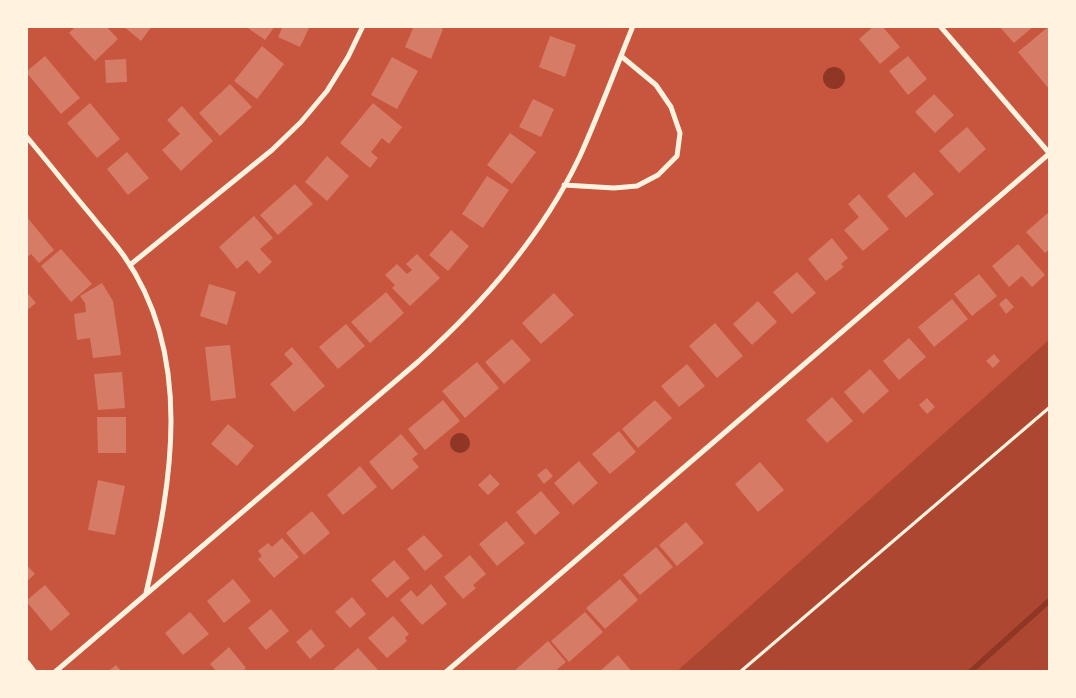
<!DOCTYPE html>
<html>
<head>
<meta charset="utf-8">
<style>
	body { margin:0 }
	#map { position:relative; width:1076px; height:698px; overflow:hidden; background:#c8553d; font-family:Manrope,sans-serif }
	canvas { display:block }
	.frame { position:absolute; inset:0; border:28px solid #fff3e0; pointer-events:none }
</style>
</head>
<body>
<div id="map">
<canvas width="1076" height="698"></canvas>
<div class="frame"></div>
</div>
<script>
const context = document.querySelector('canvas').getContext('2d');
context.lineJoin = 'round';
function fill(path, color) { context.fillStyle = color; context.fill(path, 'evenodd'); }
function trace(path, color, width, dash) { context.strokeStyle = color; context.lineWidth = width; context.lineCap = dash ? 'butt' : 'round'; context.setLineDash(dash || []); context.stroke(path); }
const green = new Path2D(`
	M1050 339V672H676Z`);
const water = new Path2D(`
	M823 78a11 11 0 1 1 22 0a11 11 0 1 1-22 0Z
	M450 443a10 10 0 1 1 20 0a10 10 0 1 1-20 0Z`);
const stream = new Path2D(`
	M970 672 1050 600`);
const building = new Path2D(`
	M76 26H106L118 39 95 61 69 33Z
	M123 26H152L141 41Z
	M245 26H275L265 40Z
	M283 26H310L300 47 278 37Z
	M414 26H438L443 29 431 59 405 47Z
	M874 26H882L900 47 880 64 859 39Z
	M999 26H1034L1014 43Z
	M1048 27 1050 30V90L1018 52Z
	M550 36 576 45 565 77 539 67Z
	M262 46 284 64 257 99 234 81Z
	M45 56 80 98 61 114 26 72Z
	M908 56 927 79 908 95 889 71Z
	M392 57 418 71 397 109 371 95Z
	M126 59 127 82 106 83 105 60Z
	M230 84 252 107 220 136 199 113Z
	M934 94 954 115 935 133 915 112Z
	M533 99 554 109 541 137 519 127Z
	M90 103 120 139 97 158 67 123Z
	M373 103 402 127 389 144 382 138 371 152 378 158 370 168 340 143Z
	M182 106 213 141 181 171 162 150 180 134 167 120Z
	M967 127 986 149 959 173 939 151Z
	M510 133 536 152 512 184 487 165Z
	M127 152 149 178 128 195 107 169Z
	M327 156 349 176 327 201 305 182Z
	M914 172 934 194 906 218 887 196Z
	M487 176 509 190 483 228 462 214Z
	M295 184 313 204 278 235 260 215Z
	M859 194 889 229 863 251 844 230 859 217 848 204Z
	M1050 211V249L1045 253 1026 232Z
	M26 216 54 250 39 263 31 254 26 258Z
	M254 216 273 238 260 249 272 262 259 274 247 260 237 269 219 247Z
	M451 230 469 246 448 271 429 255Z
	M832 238 848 258 841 264 844 267 826 281 808 259Z
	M1018 244 1045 275 1032 287 1022 276 1009 287 992 266Z
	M61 249 92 284 71 302 41 266Z
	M417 254 440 278 410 306 392 288 395 285 385 275 397 264 407 274 412 270 406 264Z
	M797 272 816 293 792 314 773 292Z
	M979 274 997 296 972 316 954 294Z
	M102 283 113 301 121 355 93 358 90 338 77 340 74 314 86 312 85 303 80 296Z
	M209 284 236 292 227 325 200 316Z
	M26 291 36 303 26 311Z
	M386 292 404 313 370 343 351 322Z
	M554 293 574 315 541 344 522 323Z
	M1006 298 1014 307 1006 314 999 304Z
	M952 299 968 319 934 347 918 327Z
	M758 301 777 322 752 345 733 324Z
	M715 323 743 356 717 378 689 346Z
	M346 324 365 346 338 369 319 347Z
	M909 338 926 357 899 380 883 361Z
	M512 339 531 360 504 384 485 362Z
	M230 345 236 398 211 401 205 347Z
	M292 347 325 386 294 412 270 384 293 364 284 354Z
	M994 354 1000 361 993 368 986 361Z
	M477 362 499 388 465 418 442 391Z
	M687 364 705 386 679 407 661 386Z
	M870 369 889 391 863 414 844 392Z
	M122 372 125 408 98 410 94 374Z
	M832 397 853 421 827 443 806 420Z
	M927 398 935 407 927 414 919 405Z
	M443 400 460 421 425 450 408 429Z
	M655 400 672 418 638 448 622 429Z
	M97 417H126V453H98Z
	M228 424 254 446 237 466 211 444Z
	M619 431 636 452 610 474 592 454Z
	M401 434 418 454 412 459 419 467 392 490 369 462Z
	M579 461 598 483 573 505 554 483Z
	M760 462 784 490 758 512 735 484Z
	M360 466 377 487 343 515 327 495Z
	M546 468 553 476 544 484 537 475Z
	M490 474 500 484 488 495 478 485Z
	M98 480 125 486 115 535 88 530Z
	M541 491 560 513 535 535 516 512Z
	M312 511 330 533 304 555 286 533Z
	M506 521 525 543 497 566 479 544Z
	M686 522 704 543 677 566 659 545Z
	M424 535 443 556 425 571 407 549Z
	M282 538 299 557 274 578 258 559 262 556 258 551 268 543 272 547Z
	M656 547 673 567 640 595 623 575Z
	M470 555 486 574 473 585 476 588 463 599 444 577Z
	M394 560 410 578 387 598 371 580Z
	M26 564 35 574 26 582Z
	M233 579 251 601 224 623 207 601Z
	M620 579 638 600 605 629 586 608Z
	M431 584 447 604 422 625 400 600 411 590 417 597Z
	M45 585 70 614 51 631 26 601Z
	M352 597 366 614 350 628 335 612Z
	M271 609 289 631 266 650 248 628Z
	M190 612 209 634 183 655 165 633Z
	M585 612 603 632 569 662 551 641Z
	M393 616 409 634 405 638 407 641 387 658 368 638Z
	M311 629 325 646 310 659 296 642Z
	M548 641 566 662 554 672H513Z
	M229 647 246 668 242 672H217L210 664Z
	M358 648 378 670 375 672H334L333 670Z
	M618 655 632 672H599Z
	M116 665 122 672H107Z`);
const path = new Path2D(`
	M740 672 1050 407`);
const minor = new Path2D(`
	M940 26 1050 154
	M26 136C48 162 69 189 91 215 102 229 114 242 124 256 194 356 172 483 146 593
	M564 185 614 188 637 186 658 175 677 156 680 133 671 107 656 85 621 56
	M130 265 272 150 301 122 327 91 348 57 363 26
	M55 672 419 361C484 302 542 236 580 156 599 114 615 70 633 26
	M446 672 1050 153`);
const tertiary = new Path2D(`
	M26 664 32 672`);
fill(green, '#ae4732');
fill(water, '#8f3625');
trace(stream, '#8f3625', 5.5);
fill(building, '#d67c66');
trace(path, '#fff3e0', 3);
trace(minor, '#fff3e0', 5);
trace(tertiary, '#fff3e0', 9);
</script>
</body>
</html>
